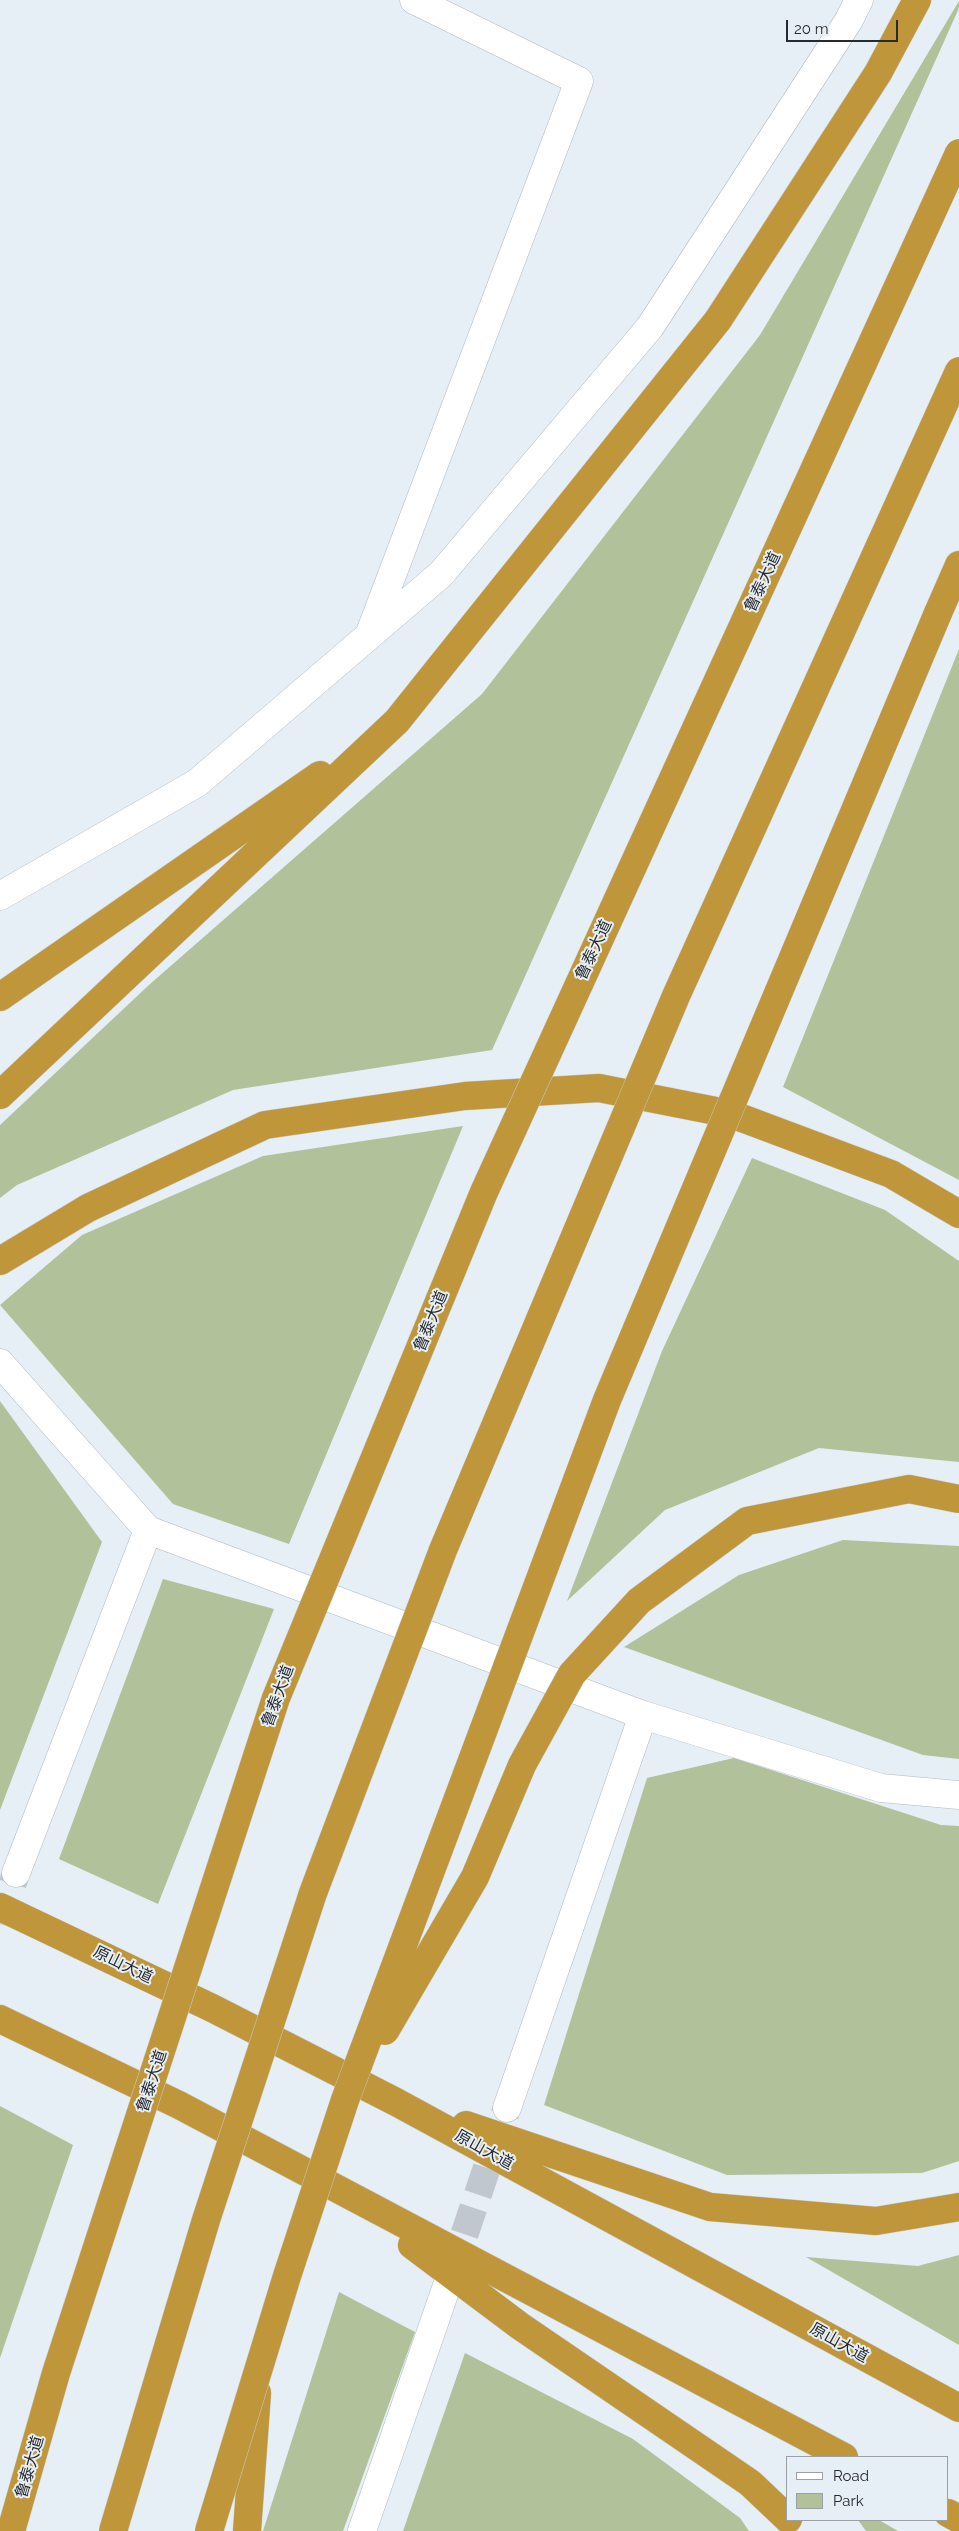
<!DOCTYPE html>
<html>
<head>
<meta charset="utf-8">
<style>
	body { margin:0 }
	#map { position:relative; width:959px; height:2531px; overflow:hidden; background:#e6eef6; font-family:Raleway,sans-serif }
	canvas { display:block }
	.legend { position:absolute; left:786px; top:2456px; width:162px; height:65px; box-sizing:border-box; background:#e6eef6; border:1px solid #9aa0a6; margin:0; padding:6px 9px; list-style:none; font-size:15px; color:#282b2e }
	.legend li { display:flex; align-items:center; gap:10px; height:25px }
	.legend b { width:25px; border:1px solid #9aa0a6 }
	.scale { position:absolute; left:786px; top:20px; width:112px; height:22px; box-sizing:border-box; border:2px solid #282b2e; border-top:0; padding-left:6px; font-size:15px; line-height:18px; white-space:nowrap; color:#282b2e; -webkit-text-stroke:4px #e6eef6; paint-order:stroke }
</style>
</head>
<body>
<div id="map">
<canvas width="959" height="2531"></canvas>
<ul class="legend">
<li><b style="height:6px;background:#fff"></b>Road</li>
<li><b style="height:14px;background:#b1c19a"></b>Park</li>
</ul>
<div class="scale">20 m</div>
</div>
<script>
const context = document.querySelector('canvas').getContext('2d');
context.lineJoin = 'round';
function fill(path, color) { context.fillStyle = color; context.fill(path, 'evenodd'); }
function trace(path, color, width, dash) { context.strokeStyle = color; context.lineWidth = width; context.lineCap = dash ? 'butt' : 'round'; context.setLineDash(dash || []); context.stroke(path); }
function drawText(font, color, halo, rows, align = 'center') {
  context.font = font + ' Raleway,"Noto Sans SC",sans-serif'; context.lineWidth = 4; context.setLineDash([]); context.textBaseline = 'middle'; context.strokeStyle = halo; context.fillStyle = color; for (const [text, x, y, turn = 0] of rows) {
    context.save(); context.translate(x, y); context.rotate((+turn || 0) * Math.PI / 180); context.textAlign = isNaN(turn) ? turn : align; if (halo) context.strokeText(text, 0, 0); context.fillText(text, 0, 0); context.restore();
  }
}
const green = new Path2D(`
	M959 1V8L492 1050 233 1090 17 1185 0 1198V1125L150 984 482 694 760 335Z
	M959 649V1180L783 1087Z
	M463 1126 289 1544 173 1504 0 1305 82 1235 263 1156Z
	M752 1158 885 1210 959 1261V1462L819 1448 665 1510 567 1601 662 1351Z
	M0 1401 102 1542 0 1810Z
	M843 1540 959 1546V1759L923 1755 624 1647 739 1575Z
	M163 1579 274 1609 158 1904 59 1859Z
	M734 1758 941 1825 959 1826V2161L922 2173 727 2175 544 2105 647 1778Z
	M0 2106 73 2145 0 2358Z
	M959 2255V2345L806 2257 918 2266Z
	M339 2292 415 2332 343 2531H263Z
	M465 2353 633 2439 740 2518 749 2531H403Z
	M858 2520H879L898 2531H866Z`);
const minorTunnel = new Path2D(`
	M0 1924 16 1873
	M451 2274 507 2108`);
const minor = new Path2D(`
	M370 633 579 81 414 0
	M0 896 197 783 441 574 650 327 849 20 859 0
	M0 1363 148 1530
	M643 1715 881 1788 959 1795
	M16 1873 148 1530 643 1715 507 2108
	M362 2531 451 2274`);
const highway = new Path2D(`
	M938 613 959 565
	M0 997 320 775
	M0 1095 397 721 718 320 878 73 917 0
	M0 1261 88 1208 265 1125 465 1096 599 1088 731 1114 891 1174 959 1214
	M0 1907 212 2008 396 2102 959 2408
	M0 2019 179 2105 844 2457
	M466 2125 710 2207 876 2221 959 2207
	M412 2245 520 2326 750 2483 788 2519
	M948 2513 959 2519
	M247 2531 257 2393`);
const highwayBridge = new Path2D(`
	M385 2031 475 1877 522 1765 572 1674 639 1601 747 1521 909 1489 959 1499
	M11 2531 56 2373 276 1698 484 1192 959 153
	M113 2531 206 2220 313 1893 443 1550 676 996 959 371
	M209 2531 287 2276 345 2100 607 1400 938 613`);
const streetNames = [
	["鲁泰大道",763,582,-65],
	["鲁泰大道",594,950,-65],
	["鲁泰大道",431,1321,-68],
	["鲁泰大道",278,1696,-70],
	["原山大道",123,1965,26],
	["鲁泰大道",152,2081,-72],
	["原山大道",484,2150,29],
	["原山大道",839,2343,29],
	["鲁泰大道",30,2467,-74]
];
fill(green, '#b1c19a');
trace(minorTunnel, '#c0c7ce', 28, [28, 14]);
trace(minor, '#b2b9c2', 29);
trace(highway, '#cbcccd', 29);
trace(minor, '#fff', 28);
trace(highway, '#bf963a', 28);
trace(highwayBridge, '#cbcccd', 29, []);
trace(highwayBridge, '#bf963a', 28);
drawText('16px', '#282b2e', '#e6eef6', streetNames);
</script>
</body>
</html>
